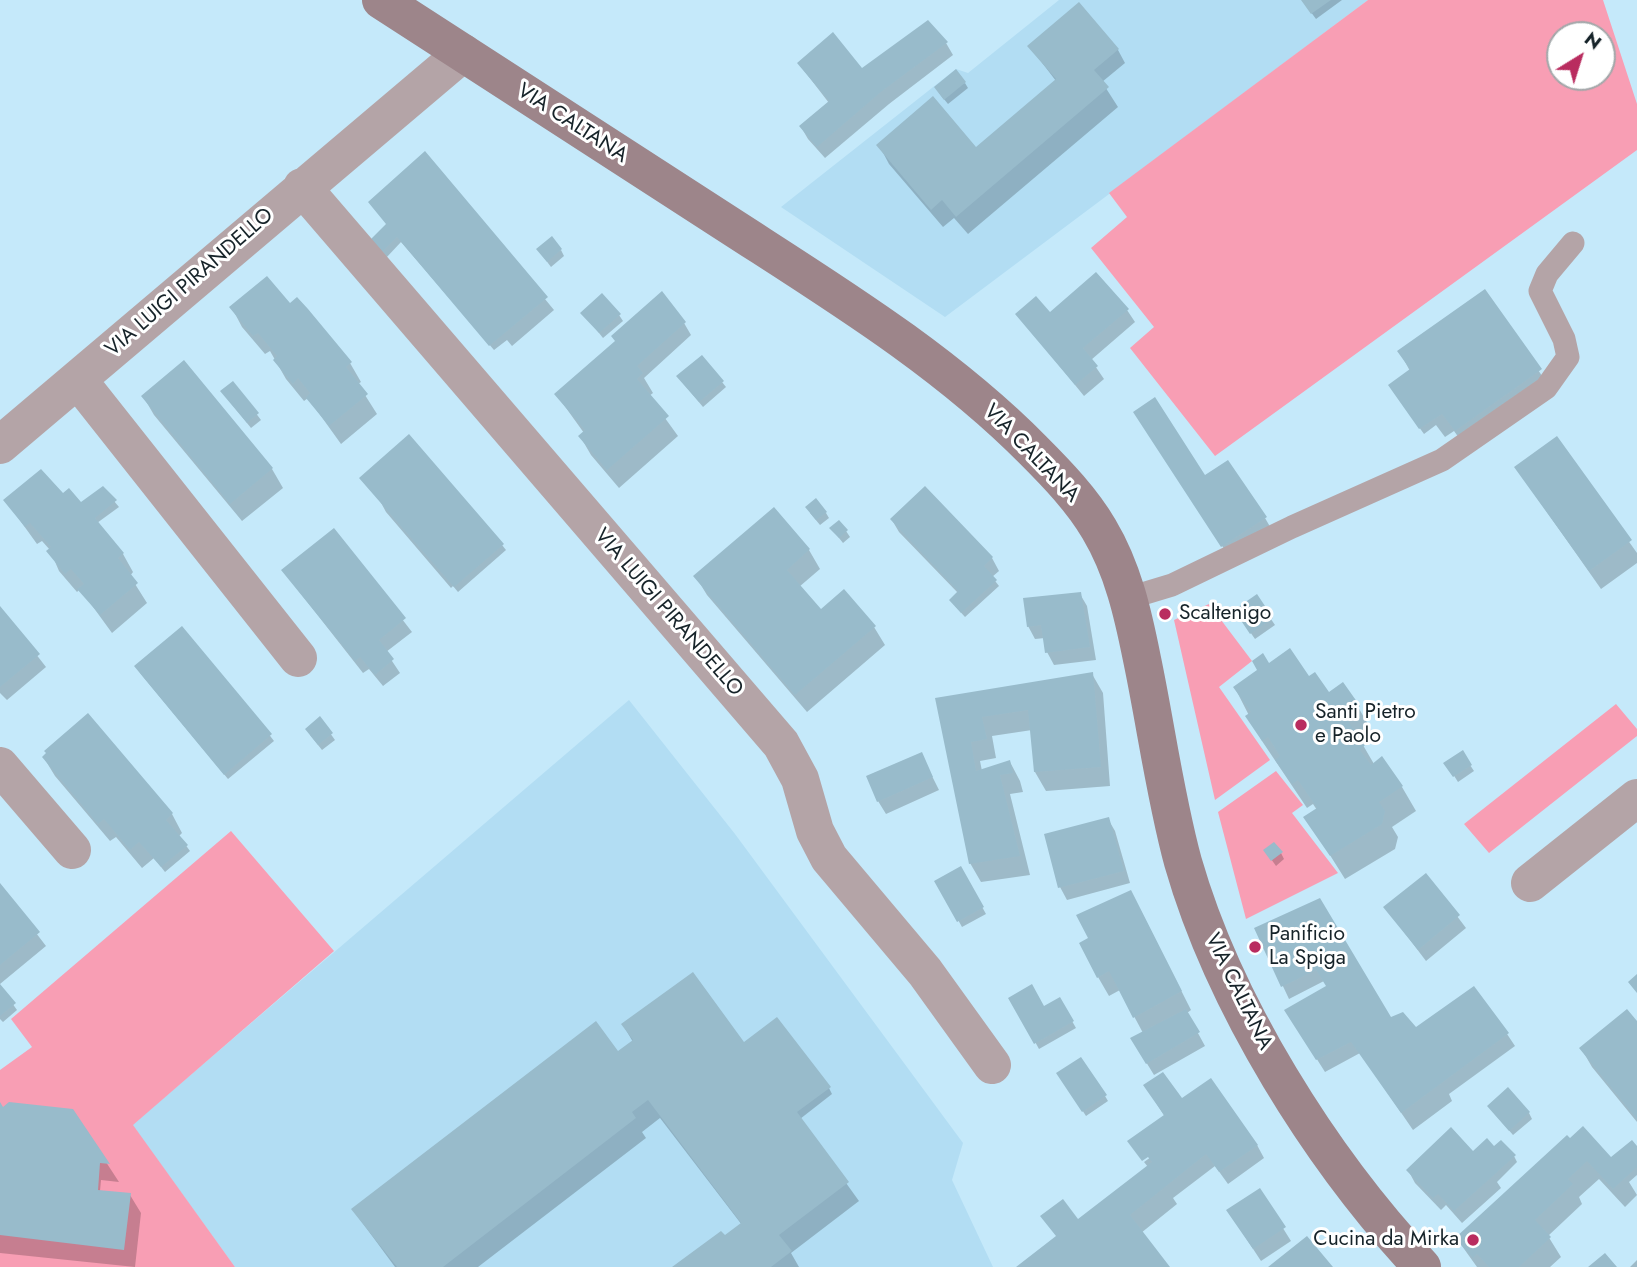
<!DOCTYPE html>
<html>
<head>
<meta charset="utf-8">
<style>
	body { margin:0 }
	#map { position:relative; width:1637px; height:1267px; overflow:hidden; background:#c5e9fa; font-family:Jost,sans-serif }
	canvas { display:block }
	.north { position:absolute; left:1546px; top:21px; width:70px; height:70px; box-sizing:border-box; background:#fff; border:2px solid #a2a7a9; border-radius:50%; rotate:38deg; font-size:19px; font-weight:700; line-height:28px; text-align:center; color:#162329 }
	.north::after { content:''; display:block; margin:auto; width:24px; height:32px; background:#b92c5f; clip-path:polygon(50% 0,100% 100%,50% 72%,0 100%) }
</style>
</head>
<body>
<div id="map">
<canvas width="1637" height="1267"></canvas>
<div class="north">N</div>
</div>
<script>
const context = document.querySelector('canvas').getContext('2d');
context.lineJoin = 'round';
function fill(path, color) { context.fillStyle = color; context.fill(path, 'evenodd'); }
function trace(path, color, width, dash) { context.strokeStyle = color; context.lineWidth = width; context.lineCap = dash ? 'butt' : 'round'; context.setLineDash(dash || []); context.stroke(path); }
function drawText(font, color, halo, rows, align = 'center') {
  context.font = font + ' Jost,sans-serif'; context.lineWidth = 6; context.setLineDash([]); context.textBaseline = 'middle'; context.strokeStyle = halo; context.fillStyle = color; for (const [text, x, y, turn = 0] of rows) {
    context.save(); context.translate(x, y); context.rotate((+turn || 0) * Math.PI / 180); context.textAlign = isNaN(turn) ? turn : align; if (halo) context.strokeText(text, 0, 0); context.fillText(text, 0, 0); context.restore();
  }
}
const built = new Path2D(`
	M1059 0H1368L945 317 781 207 956 69 968 73Z
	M629 700 735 834 963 1143 952 1180 993 1267H235L132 1125Z`);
const green = new Path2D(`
	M1368 0H1603L1637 104V150L1215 456 1130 348 1154 327 1091 248 1127 217 1109 193ZM1560 35H1602V77H1560Z
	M1209 604 1252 661 1219 687 1270 760 1215 800 1174 620Z
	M1616 704 1637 729V736L1489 853 1464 824Z
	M1276 771 1303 805 1292 813 1338 873 1246 919 1218 812Z
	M231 831 334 951 133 1125 235 1267H0V1070L32 1047 11 1019Z`);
const shadow = new Path2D(`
	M1302 0H1342L1316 19Z
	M946 43 953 55 889 104 825 158 808 139 801 127 829 103 799 64 862 70Z
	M1030 47 1118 50 1125 63 1102 82 1118 107 968 234 954 218 943 227 889 164 879 145 976 149 1056 81Z
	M965 83 968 88 948 104 939 93Z
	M425 153 554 310 512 346 507 340 494 350 401 242 386 258 376 245 388 225 370 202Z
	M561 250 564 256 551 267 542 255Z
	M1484 291 1551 389 1467 449 1454 431 1445 437 1436 425 1424 434 1393 391 1410 371 1399 351Z
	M290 305 350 363 361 382 358 384 377 414 341 444 308 398 304 401 286 379 270 351 265 354 242 327 232 308Z
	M1127 310 1135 322 1091 360 1104 379 1084 396 1018 315Z
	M583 313 619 315 623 321 603 338Z
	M684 323 691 335 644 378 653 393 649 396 678 436 619 488 591 455 580 436 584 433 556 394Z
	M184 363 272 469 283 488 242 521 154 415 143 396Z
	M682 382H722L726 387 703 407Z
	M233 383 261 420 251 428 226 397Z
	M1135 413 1205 477 1265 518 1272 530 1230 558Z
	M1556 439 1637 553V563L1601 589 1516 468Z
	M103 488 119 507 97 523 123 554 133 572 130 576 147 603 112 633 80 589 77 592 59 571 50 550 42 541 37 544 6 501 63 496 81 504Z
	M379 499 502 545 506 550 458 592 453 586 451 588 386 512Z
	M774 509 809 550 820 569 799 587 821 612 874 627 885 645 807 712 707 595 696 577Z
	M810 513H826L829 518 820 525Z
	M892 520 992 558 999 571 992 577 999 586 965 617 955 606 958 593 899 532Z
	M831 528 846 531 850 537 843 543Z
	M334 531 412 632 386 652 400 673 383 686 369 669 363 673 283 571Z
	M1080 594 1087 606 1096 660 1054 665 1047 652 1045 638 1035 639 1028 626Z
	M1256 597 1275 625 1255 639 1239 616Z
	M0 608 46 667 7 700 0 693Z
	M1268 665 1309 679 1328 694 1358 707 1372 731 1360 740 1374 764 1402 787 1416 811 1392 827 1398 837 1395 849 1345 879 1306 817 1317 810 1313 804 1307 808 1262 741 1235 688Z
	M140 673 258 720 274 741 228 779Z
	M1092 674 1103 693 1110 786 1046 791 1035 772 1032 730 992 736 996 758 980 761 982 771 1010 762 1020 781 1023 792 1010 794 1030 875 981 882 970 863 937 699Z
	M320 719 335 740 322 750 310 735Z
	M1462 753 1474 771 1458 782 1446 763Z
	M921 754 939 790 886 814 878 801Z
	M44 758 172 814 182 833 179 836 190 851 165 872 154 858 142 868 116 837 110 841 55 776Z
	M1108 819 1115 831 1130 883 1067 900 1060 887Z
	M1281 853 1284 859 1276 866 1269 856Z
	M961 869 986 914 962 927 937 882Z
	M1426 875 1466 928 1426 961 1385 907Z
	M0 886 46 946 0 984Z
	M1141 911 1191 1010 1187 1013 1205 1046 1154 1075 1132 1039 1143 1033 1120 990 1109 996 1098 977Z
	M1256 929 1390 1019 1414 1028 1507 1034 1515 1046 1449 1094 1452 1101 1413 1130 1360 1053 1325 1072 1294 1023 1328 987 1324 981 1289 999Z
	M0 986 17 1010 3 1022 0 1019Z
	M1011 998 1044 1009 1060 1000 1076 1028 1039 1049Z
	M1637 1024V1122L1592 1067 1581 1048Z
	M623 1025 744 1045 829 1088 832 1094 800 1119 859 1201 791 1253 799 1267H675L742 1225 660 1118 642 1132 646 1138 478 1267H395L353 1210 618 1054 633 1042Z
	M1062 1079 1105 1096 1108 1101 1086 1116Z
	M1153 1098 1181 1101 1257 1145 1264 1158 1228 1184 1215 1166 1173 1198 1177 1204 1141 1233 1168 1267H1019L1148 1167 1144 1162 1183 1134 1165 1117Z
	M0 1105 3 1109 72 1110 119 1182 101 1180 100 1191 130 1195 141 1213 135 1267 0 1253Z
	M1493 1112 1529 1113 1532 1119 1513 1135Z
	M1567 1137 1616 1166 1637 1148V1175L1629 1182 1637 1195 1625 1207 1599 1179 1579 1197 1582 1204 1548 1236 1561 1257 1550 1267H1477L1457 1239Z
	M1494 1149 1514 1156 1517 1162 1497 1182 1501 1188 1462 1223 1446 1205 1441 1210 1415 1183 1408 1170Z
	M1259 1190 1291 1241 1261 1261 1236 1223Z
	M1637 1260V1267H1630Z`);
const building = new Path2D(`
	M1301 0H1331L1311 14Z
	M1079 2 1119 49 1094 70 1109 87 956 217 942 200 931 210 876 145 933 96 976 147 1056 79 1027 46Z
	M928 20 948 42 882 91 817 147 799 126 829 101 797 63 833 32 862 68Z
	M956 69 966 82 944 100 934 87Z
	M425 151 548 297 489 346 397 237 381 253 371 239 386 224 368 202Z
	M552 236 562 249 547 262 536 249Z
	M1096 272 1129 309 1083 348 1098 366 1075 385 1015 314 1036 296 1050 312Z
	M267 276 290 303 297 297 308 309 352 362 346 367 368 394 329 426 306 398 310 393 298 378 293 384 273 360 277 356 258 333 253 336 229 307Z
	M1485 289 1542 369 1455 431 1442 414 1419 429 1388 385 1410 369 1397 351Z
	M662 291 686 322 637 366 643 373 637 379 669 416 607 470 578 436 585 430 554 394 615 341 611 336Z
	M602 293 621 314 599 333 580 313Z
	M702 355 724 381 699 402 676 376Z
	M184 360 273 468 230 504 141 396Z
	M233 381 259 413 247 423 220 391Z
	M1155 397 1205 475 1228 460 1267 517 1221 547 1133 412Z
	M409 434 504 544 454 587 359 478Z
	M1557 436 1632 540 1589 571 1514 467Z
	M41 469 63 493 69 488 81 502 103 486 117 500 95 518 124 553 118 558 138 583 100 615 77 589 84 584 71 569 65 574 46 551 51 547 30 523 25 527 3 500Z
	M925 486 993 557 984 566 997 580 961 613 949 600 958 591 890 519Z
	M816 498 827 512 816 520 805 507Z
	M774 507 810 549 787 570 821 609 844 589 876 626 795 695 693 576Z
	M839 520 848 530 839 538 829 528Z
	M334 528 406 618 379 640 394 659 375 675 360 657 355 661 281 570Z
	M1081 592 1090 647 1045 653 1041 625 1027 627 1023 598Z
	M1257 594 1273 618 1250 634 1234 610Z
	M0 606 40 654 0 687Z
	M182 626 272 734 224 775 134 666Z
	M1290 648 1309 676 1315 672 1329 692 1343 682 1360 706 1345 717 1365 745 1360 750 1371 765 1382 756 1403 786 1379 802 1385 811 1382 824 1330 856 1303 817 1317 808 1298 780 1292 784 1275 760 1280 756 1268 737 1262 741 1245 716 1251 712 1233 687 1257 670 1252 661 1263 653 1269 663Z
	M1093 672 1101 767 1034 772 1028 710 982 717 987 739 971 742 976 771 1010 760 1013 773 1000 775 1020 856 969 864 935 698Z
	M88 713 173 813 166 820 188 845 161 867 139 842 130 850 104 819 98 824 42 757 46 753 44 751Z
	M320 716 333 733 318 745 305 729Z
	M1463 750 1472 765 1453 777 1443 763Z
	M922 752 933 777 877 802 866 776Z
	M1109 817 1124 871 1058 888 1044 834Z
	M1274 842 1283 852 1271 861 1263 850Z
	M961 866 984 907 957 922 934 881Z
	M1426 873 1460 915 1418 950 1383 907Z
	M0 883 40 932 0 965Z
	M1131 890 1182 991 1133 1018 1109 971 1097 978 1079 943 1088 938 1076 915Z
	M1320 898 1391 1017 1403 1012 1416 1027 1474 986 1509 1033 1401 1113 1351 1042 1316 1060 1284 1010 1326 986 1316 970 1281 987 1254 928Z
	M693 972 744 1042 777 1017 831 1087 797 1112 849 1182 779 1235 792 1251 771 1267H672L721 1231 725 1235 741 1223 648 1100 632 1112 636 1118 443 1267H397L351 1209 596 1021 618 1051 633 1040 621 1024Z
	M1637 974V993L1628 982Z
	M0 984 16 1003 0 1016Z
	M1032 984 1044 1006 1060 997 1074 1021 1034 1044 1008 998Z
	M1186 1009 1200 1032 1146 1064 1130 1038Z
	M1627 1009 1637 1021V1119L1579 1048Z
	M1081 1057 1107 1095 1082 1112 1056 1073Z
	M1163 1072 1182 1098 1211 1078 1258 1145 1219 1172 1206 1154 1130 1215 1170 1267H1016L1056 1236 1040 1216 1063 1199 1078 1219 1152 1162 1148 1157 1142 1161 1127 1141 1164 1115 1143 1085Z
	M1508 1087 1530 1112 1509 1131 1487 1106Z
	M0 1102 3 1107 9 1102 73 1109 110 1164 100 1163 98 1190 131 1193 124 1250 0 1235Z
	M1583 1126 1611 1157 1632 1140 1637 1146V1167L1613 1189 1587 1161 1568 1179 1573 1184 1535 1220 1551 1237 1519 1267H1489L1477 1254 1473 1258 1455 1238 1567 1135 1570 1138Z
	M1451 1127 1473 1151 1487 1138 1494 1146 1501 1140 1516 1155 1454 1211 1438 1194 1433 1198 1406 1170Z
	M1260 1188 1286 1227 1253 1249 1226 1210Z
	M1307 1236 1333 1267H1268Z
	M1605 1253 1617 1267H1588Z`);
const service = new Path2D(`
	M1129 598 1172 585 1292 527 1442 460 1546 388 1568 357 1564 339 1540 291 1547 274 1573 243`);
const minor = new Path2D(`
	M302 187 781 744 800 779 815 831 829 858 925 972 992 1065
	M78 380 298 658
	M0 445 463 53
	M0 766 72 850
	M1530 883 1637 798`);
const secondary = new Path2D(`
	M381 0C497 75 613 150 729 225 834 293 944 360 1033 450 1057 474 1082 500 1099 529 1123 569 1133 614 1142 659 1156 726 1165 796 1183 862 1224 1005 1321 1159 1422 1267`);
const markers = [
	[1165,614,7,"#b92c5f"],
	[1301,725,7,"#b92c5f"],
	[1255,947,7,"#b92c5f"],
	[1473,1240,7,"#b92c5f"]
];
const streetNames = [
	["VIA CALTANA",572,124,33],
	["VIA LUIGI PIRANDELLO",190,283,-41],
	["VIA CALTANA",1031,454,46],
	["VIA LUIGI PIRANDELLO",668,613,49],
	["VIA CALTANA",1238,992,64]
];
const poiNames = [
	["Scaltenigo",1179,614],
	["Santi Pietro",1315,713],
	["e Paolo",1315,737],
	["Panificio",1269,935],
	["La Spiga",1269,959],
	["Cucina da Mirka",1459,1240,"right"]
];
fill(built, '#b2ddf3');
fill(green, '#f89eb4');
fill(shadow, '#0003');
fill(building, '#98bbcb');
trace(service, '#b4a4a7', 23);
trace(minor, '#b4a4a7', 38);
trace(secondary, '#9d858a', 38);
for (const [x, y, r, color] of markers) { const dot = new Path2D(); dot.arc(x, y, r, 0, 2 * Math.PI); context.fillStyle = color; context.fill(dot); trace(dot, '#fff', 2.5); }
drawText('21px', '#162329', '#fff', streetNames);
drawText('21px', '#162329', '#fff', poiNames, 'left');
</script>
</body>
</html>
